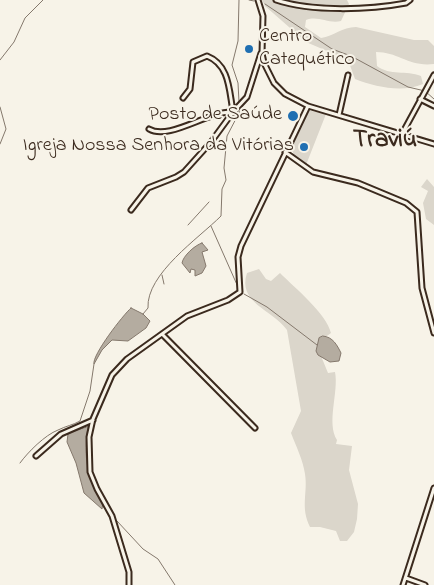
<!DOCTYPE html>
<html>
<head>
<meta charset="utf-8">
<style>
	body { margin:0 }
	canvas { display:block; background:#f7f3e8 }
</style>
</head>
<body>
<canvas width="434" height="585"></canvas>
<script>
const context = document.querySelector('canvas').getContext('2d');
context.lineJoin = 'round';
function fill(path, color) { context.fillStyle = color; context.fill(path, 'evenodd'); }
function trace(path, color, width, dash) { context.strokeStyle = color; context.lineWidth = width; context.lineCap = dash ? 'butt' : 'round'; context.setLineDash(dash || []); context.stroke(path); }
function drawText(font, color, halo, rows, align = 'center') {
  context.font = font + ' "Indie Flower",sans-serif'; context.lineWidth = 4; context.setLineDash([]); context.textBaseline = 'middle'; context.strokeStyle = halo; context.fillStyle = color; for (const [text, x, y, turn = 0] of rows) {
    context.save(); context.translate(x, y); context.rotate((+turn || 0) * Math.PI / 180); context.textAlign = isNaN(turn) ? turn : align; if (halo) context.strokeText(text, 0, 0); context.fillText(text, 0, 0); context.restore();
  }
}
const green = new Path2D(`
	M262 0H347L349 4 341 21C328 24 318 15 306 20L305 27 321 38C334 36 342 27 356 27L414 40H428L434 46V64C408 67 399 52 376 52L377 66C390 76 406 70 421 76L423 84C402 93 376 87 355 79L348 60 306 42 265 6Z
	M307 110 326 114 306 165 295 157 290 146Z
	M427 179 434 187V225L426 219 423 203 428 191 421 187Z
	M259 269 266 279 271 281 280 273C295 288 326 313 331 333L324 338 319 351 328 373 335 372C339 392 326 423 337 440L336 444 352 446 349 470 358 504 357 519 354 532 347 541H340L336 531 320 527H310C300 507 308 493 305 474 303 460 296 446 291 433L301 411 287 330C272 309 237 303 247 273Z`);
const water = new Path2D(`
	M202 243 208 250 202 252 206 266 202 273 195 276V270L191 269 190 273 182 263C183 256 195 245 202 243Z
	M131 308 143 314 150 321 146 328 128 341 112 340 102 350 94 364C92 355 123 315 131 308Z
	M323 336C333 337 337 345 341 353L339 361 330 362 318 355 316 351 319 338Z
	M88 427C83 456 87 478 103 502L102 509 84 493 76 463 67 442 68 434Z`);
const stream = new Path2D(`
	M249 0 254 1
	M265 4 332 49 351 56 408 87 425 91 434 99
	M0 60 14 42 25 18 43 0
	M239 102 238 83 232 65 238 41 239 0
	M0 107 6 129 0 144
	M188 225 209 202
	M211 226 238 287
	M162 275 164 284
	M244 294 267 307 317 345
	M143 314 148 308C146 274 199 238 221 216L222 189 226 180 224 168 227 136 240 111
	M20 463C28 452 45 435 58 430 66 426 73 425 80 421L90 391 94 364
	M117 521 143 549 158 559 175 585`);
const minor = new Path2D(`
	M258 0 263 16 262 53 264 63 274 83 285 94 308 106 434 144
	M276 0C312 12 369 10 406 3L410 0
	M183 98 190 89 193 62 207 56C230 65 229 91 233 111
	M420 99 434 106
	M339 115 348 75
	M149 129C169 141 208 111 232 112
	M402 134 434 75
	M285 152 313 172 358 183 406 203 417 212 422 288 434 333
	M131 210 148 188 176 177 184 172 211 142 233 112 247 97 261 53
	M162 334 255 428
	M36 456 61 434 93 420
	M406 578 425 585
	M129 585V572L112 516 97 489 90 472 89 437 93 419 112 375 127 359 187 316 228 300 240 292 238 257 241 246 308 106
	M403 585 434 488`);
const markers = [
	[249,49,5,"#1f6fb2"],
	[293,116,6,"#1f6fb2"],
	[304,147,5,"#1f6fb2"]
];
const poiNames = [
	["Centro",259,38,"left"],
	["Catequético",259,61,"left"],
	["Posto de Saúde",282,116],
	["Igreja Nossa Senhora da Vitórias",294,147]
];
const districtNames = [
	["Traviú",385,142]
];
fill(green, '#dbd6cb');
fill(water, '#b4aca0');
trace(water, '#84786c', 1);
trace(stream, '#84786c', 1);
trace(minor, '#3b2a1e', 7);
trace(minor, '#f7f3e8', 3);
for (const [x, y, r, color] of markers) { const dot = new Path2D(); dot.arc(x, y, r, 0, 2 * Math.PI); context.fillStyle = color; context.fill(dot); trace(dot, '#f7f3e8', 2); }
drawText('20px', '#3b2a1e', '#f7f3e8', poiNames, 'right');
drawText('bold 25px', '#3b2a1e', '#f7f3e8', districtNames);
</script>
</body>
</html>
